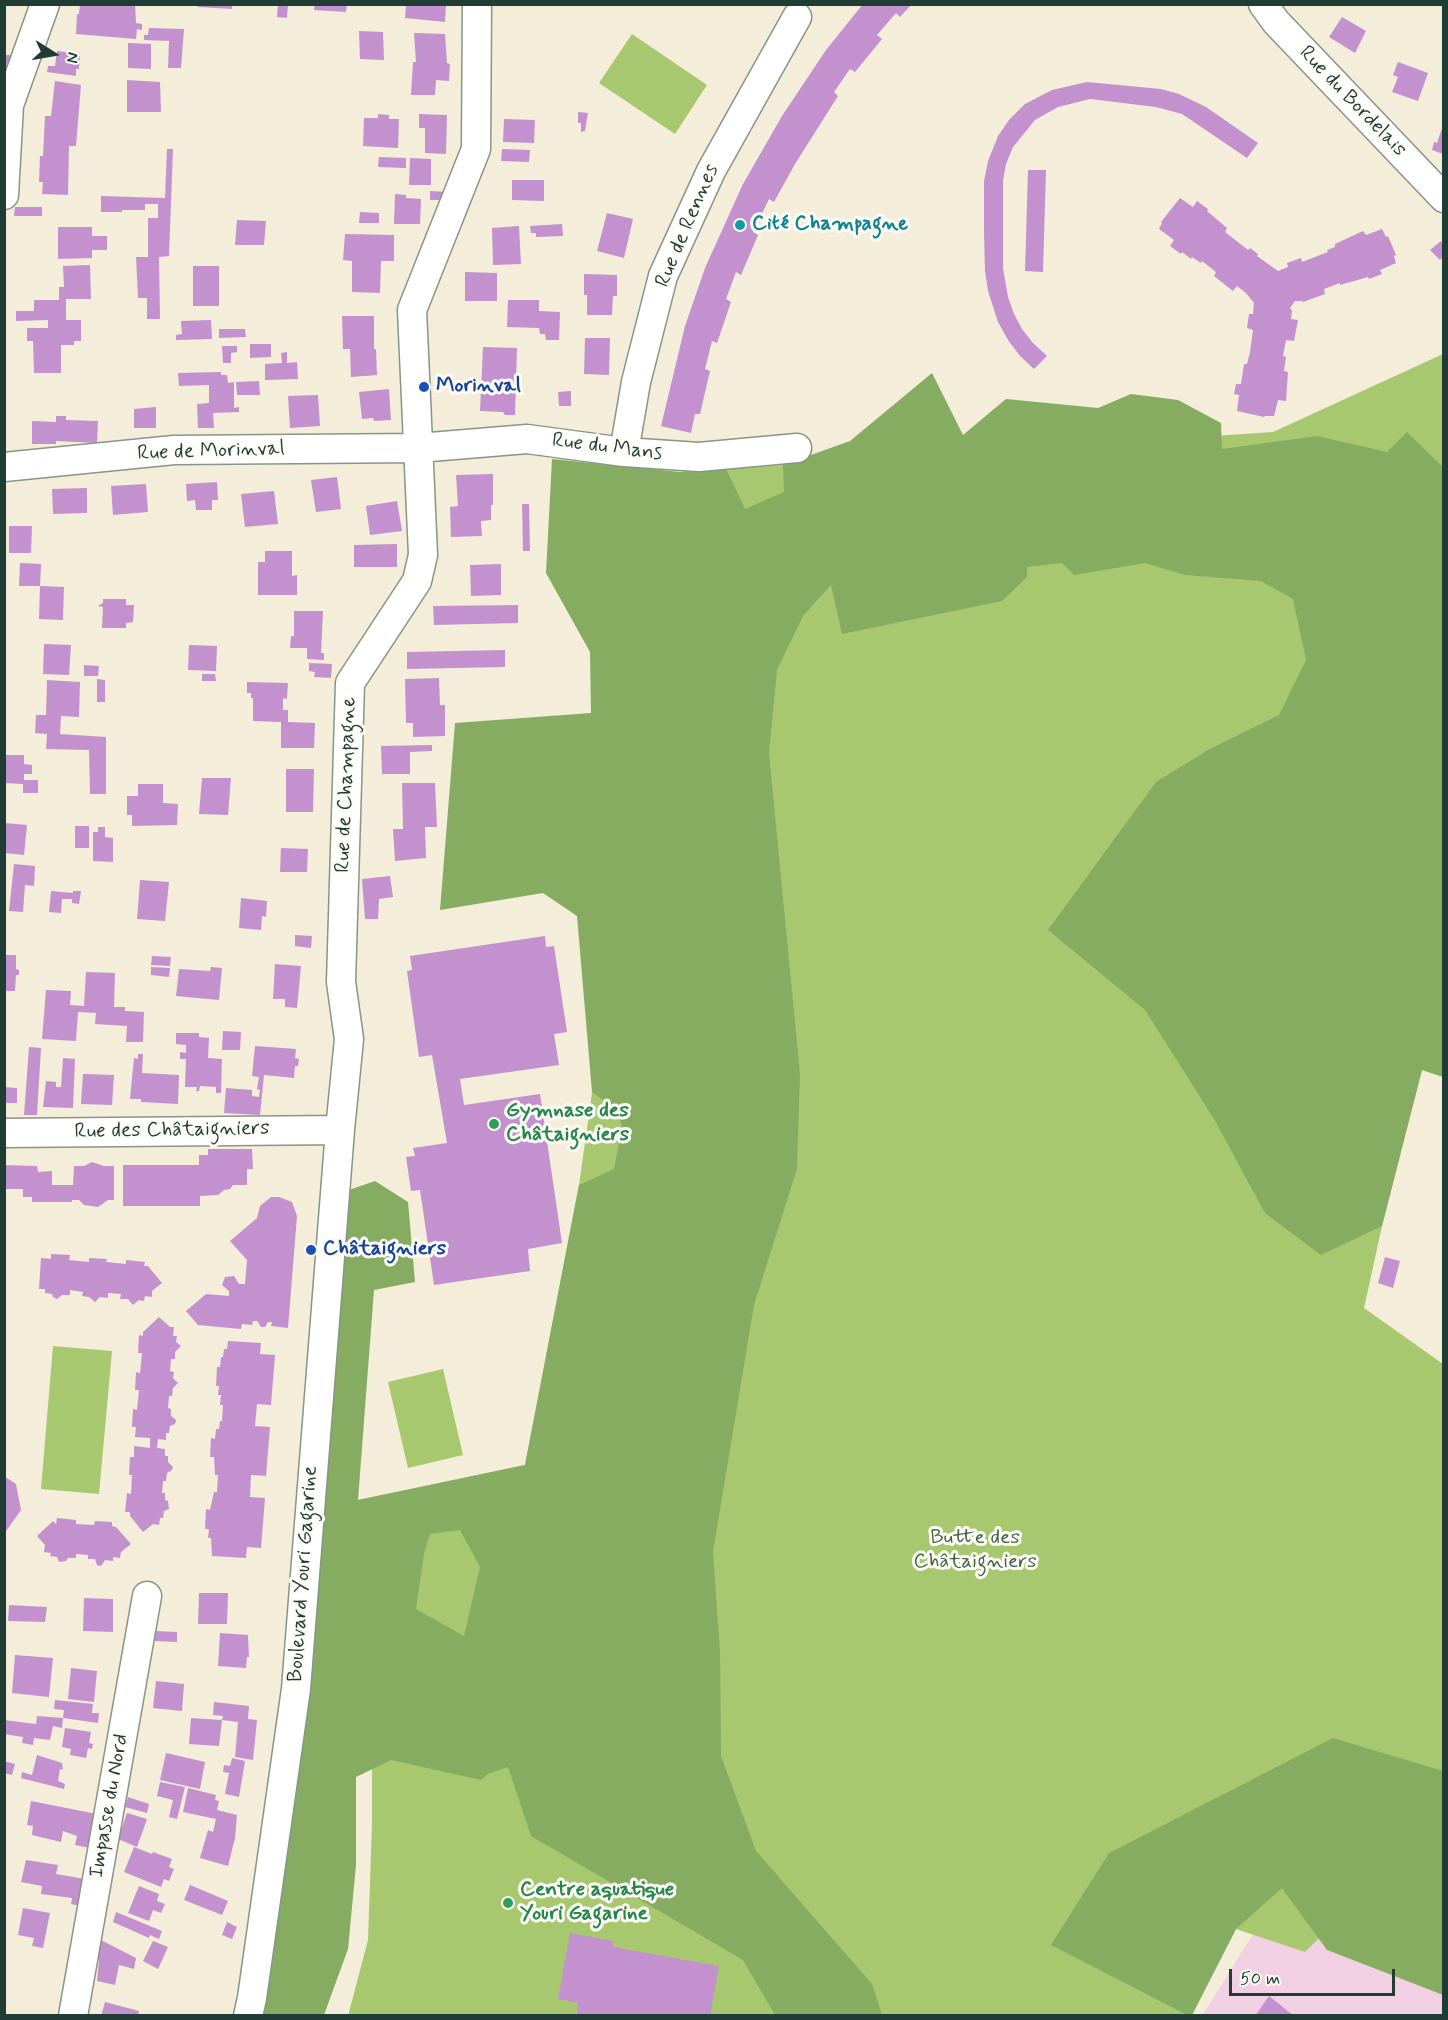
<!DOCTYPE html>
<html>
<head>
<meta charset="utf-8">
<style>
	body { margin:0 }
	#map { position:relative; width:1448px; height:2020px; overflow:hidden; background:#f3edd9; font-family:Mynerve,sans-serif }
	canvas { display:block }
	.frame { position:absolute; inset:0; border:6px solid #1f3d34; pointer-events:none }
	.north { position:absolute; left:24px; top:24px; width:60px; height:60px; -webkit-text-stroke:4px #fdfcf7; paint-order:stroke; rotate:101deg; font-size:16px; font-weight:700; line-height:24px; text-align:center; color:#1f3d34 }
	.north::after { content:''; display:block; margin:auto; width:21px; height:27px; background:#1f3d34; clip-path:polygon(50% 0,100% 100%,50% 72%,0 100%) }
	.scale { position:absolute; left:1229px; top:1969px; width:166px; height:27px; box-sizing:border-box; border:3px solid #1f3d34; border-top:0; padding-left:8px; font-size:18px; line-height:21px; white-space:nowrap; color:#1f3d34; -webkit-text-stroke:4px #fdfcf7; paint-order:stroke }
</style>
</head>
<body>
<div id="map">
<canvas width="1448" height="2020"></canvas>
<div class="frame"></div>
<div class="north">N</div>
<div class="scale">50 m</div>
</div>
<script>
const context = document.querySelector('canvas').getContext('2d');
context.lineJoin = 'round';
function fill(path, color) { context.fillStyle = color; context.fill(path, 'evenodd'); }
function trace(path, color, width, dash) { context.strokeStyle = color; context.lineWidth = width; context.lineCap = dash ? 'butt' : 'round'; context.setLineDash(dash || []); context.stroke(path); }
function drawText(font, color, halo, rows, align = 'center') {
  context.font = font + ' Mynerve,sans-serif'; context.lineWidth = 6; context.setLineDash([]); context.textBaseline = 'middle'; context.strokeStyle = halo; context.fillStyle = color; for (const [text, x, y, turn = 0] of rows) {
    context.save(); context.translate(x, y); context.rotate((+turn || 0) * Math.PI / 180); context.textAlign = isNaN(turn) ? turn : align; if (halo) context.strokeText(text, 0, 0); context.fillText(text, 0, 0); context.restore();
  }
}
const built = new Path2D(`
	M1282 1888 1327 1950 1443 1995V2015L1202 2016Z`);
const green = new Path2D(`
	M632 34 707 85 675 134 599 83Z
	M1443 354V987L1382 1226 1364 1308 1443 1364V1814L1305 1952 1236 1929 1192 2015 348 2016 368 1940 372 1824V1769L358 1500 525 1465 579 1185 680 472 1273 432Z
	M53 1346 112 1351 99 1494 41 1489Z
	M443 1369 463 1455 408 1468 388 1382Z`);
const forest = new Path2D(`
	M932 373 963 435 1006 399 1098 408 1131 394 1178 400 1221 423 1222 449 1317 436 1387 452 1407 432 1443 467V1077L1422 1070 1382 1226 1321 1255 1265 1213 1214 1119 1145 1010 1048 930 1156 782 1208 750 1279 715 1306 660 1293 599 1261 581 1185 575 1145 563 1074 575 1062 563 1027 567V577L1002 601 842 634 831 585 803 616 777 670 769 753 800 1074 797 1169 754 1305 713 1552 720 1652 721 1756 756 1851 872 1984 882 2015H775L743 1960 531 1836 508 1767 488 1774 481 1780 391 1760 356 1777V1865L348 1949 324 2015 258 2016 346 1191 375 1181 408 1202 415 1282 374 1290 358 1500 525 1465 579 1185 614 1169 622 1127 618 1111 592 1092 577 916 543 893 440 910 455 723 591 713 590 652 546 573 552 459 680 472 726 469 745 509 784 492 783 465 850 441ZM460 1530 480 1567 464 1636 416 1609 424 1554 430 1534Z
	M1333 1738 1443 1771V1995L1327 1950 1282 1888 1236 1929 1192 2015H1187L1051 1945 1109 1853Z`);
const building = new Path2D(`
	M80 4H135L136 23 142 24V30L137 29 136 39 76 34 77 14H79Z
	M198 4H232V9L198 7Z
	M278 4H288L287 18 277 17Z
	M315 4H347L346 12 314 10Z
	M406 4H446L445 22 405 18Z
	M863 4H912L900 17 896 13 877 35 882 39 855 72 850 69 834 92 838 96 795 164 774 202 769 199 753 232 758 235 741 275 736 272 726 299 731 302 717 343 712 341 705 369 710 371 700 414H695L691 433 661 426 685 326 705 268 743 184 782 116 826 50Z
	M1342 17 1366 31 1355 53 1329 37Z
	M149 28 184 29 181 68H168L169 41 144 40V35H148Z
	M359 31 383 32 384 60 360 59Z
	M414 33 445 34 447 63 450 64 449 81 436 80 435 95H411L413 62H416Z
	M128 43 151 44V69L128 68Z
	M57 51 80 54 79 69H76V76L47 72 48 66H55Z
	M4 55H13L4 76Z
	M1398 62 1428 73 1418 101 1392 92 1398 77 1393 75Z
	M127 80 160 82 161 112H127Z
	M55 81 81 85 76 146H69L68 195 42 194 43 182H39L40 156H43L45 116H51Z
	M1087 82 1161 89 1179 94 1206 107 1258 143 1247 158 1182 114 1156 107 1090 99 1058 107 1035 120 1013 147 1006 164 1003 181V268L1008 297 1014 314 1022 329 1033 343 1047 356 1034 369 1020 356 1008 340 998 322 988 291 985 271 984 234V181L988 161 998 136 1009 120 1025 104 1052 90Z
	M578 112 588 113 585 131 581 132V123H578Z
	M378 114 389 115V119H399L398 148 363 146 364 118H378Z
	M419 114 447 115 446 154 425 153V128H419Z
	M504 119 535 120 534 143 503 142Z
	M1443 125V154L1432 150 1434 142 1437 143Z
	M167 149H173L169 256 159 257 160 319H147V298H138L136 257H148V218H158V204H145V210H122V212H101V196L165 198Z
	M502 149 530 150 529 162 501 161Z
	M379 157 406 158V168L378 167Z
	M410 158 431 159V185H409Z
	M1028 170H1046L1043 272 1025 271Z
	M512 180H544V201L512 200Z
	M430 191 449 192 446 200H430Z
	M395 194 406 195V198L421 199 420 224H394Z
	M1180 198 1193 207 1197 201 1208 209 1207 211 1227 228 1225 232 1248 250 1250 248 1258 254 1257 256 1278 271 1288 267 1287 263 1301 258 1302 262 1328 252 1327 250 1335 247V244L1363 231 1366 235 1382 229 1386 237 1388 236 1396 255 1394 256 1396 263 1380 270 1382 274 1369 279 1368 277 1340 285V283L1324 289 1325 294 1303 302 1302 301H1295L1290 308 1292 311 1291 319 1298 320 1294 341 1286 340 1283 356 1286 357 1284 371 1288 372 1286 401 1278 400 1274 416H1265L1264 417 1237 411 1239 395 1234 394 1236 384H1241L1244 364H1247L1250 352 1253 330 1247 328 1249 314H1253L1254 303 1246 293 1237 286 1233 291 1214 276 1216 272 1202 261 1201 263 1192 257 1191 259 1182 252 1181 254 1170 246 1174 240 1159 229 1162 223 1161 222Z
	M15 207H42V216H14Z
	M360 212 379 213V223H359Z
	M607 213 633 219 624 258 597 251Z
	M237 220 266 221 264 245H235Z
	M562 224 563 236 536 237V233H531L530 226Z
	M519 226 521 264 493 265 492 228Z
	M58 227H92V236H107V250H92V258L58 259Z
	M345 234 394 235V261H381L380 293 352 292V261L343 260Z
	M1441 241 1443 245V257L1440 260 1430 250Z
	M90 265 91 299H66V320H81V341H74V345H61V373H34L33 341H27V328H48V320L16 321V311H34V300H59V287H64L63 266Z
	M193 266H219V306H193Z
	M465 272 497 273V301H465Z
	M584 274 617 275V296H613L612 315H587V295H584Z
	M508 300H539V311L560 312 559 340H546L545 334H540L539 328 507 327Z
	M342 316H374V349H376L377 375 351 377 350 349H343Z
	M211 320 212 339 176 340V335L182 334 181 321Z
	M219 329H245L246 337 219 338Z
	M585 338H610L609 375 584 374Z
	M250 344H271V357L250 358Z
	M222 346H237V352L231 353V363H223Z
	M483 347 517 348 515 415H505L503 412 480 411Z
	M287 352V363L297 362 298 379 265 380V364L282 363 281 353Z
	M221 372V375H227L228 383 234 382V408L239 407V412L213 413 214 428H198L197 404 209 403V385L179 386 178 373Z
	M259 381 260 395H237L236 382Z
	M389 389 391 420 374 421 373 418 362 419 359 392Z
	M571 391V406H559L558 392Z
	M318 395 320 426 290 428 288 396Z
	M156 407V428H134V409Z
	M56 416H66V420L98 421 97 443 56 441V444H32V421L56 422Z
	M493 474V505H491V520L481 521 482 536 451 537 450 507 458 506 456 475Z
	M337 477 341 509 316 512 311 480Z
	M217 482 218 500H212V510H196L195 500 187 501 186 484Z
	M146 484 148 512 113 515 111 486Z
	M87 488V513L53 514 52 489Z
	M274 491 278 524 245 527 241 494Z
	M397 501 402 531 370 535 366 506Z
	M522 504H529L530 551H523Z
	M9 526H32L31 553H9Z
	M397 544V567H354V545Z
	M265 551H292V576L297 575V595H258V562H265Z
	M20 563 41 564 40 586H19Z
	M501 564V595L471 596 470 565Z
	M40 586 64 587 63 620 39 619Z
	M103 599H126V605H134L133 622 126 623V628H102L103 607 98 606 103 603Z
	M518 605V623L434 625 433 606Z
	M294 611H323L321 653H324V660L307 659V648H290L291 636H294Z
	M44 644 71 645 69 675 43 674Z
	M189 645 217 646 216 671 188 670Z
	M505 650V667L407 669V652Z
	M309 663 332 664 331 678 314 677 315 672 309 671Z
	M84 665 99 666 98 676H84Z
	M202 674H215L216 681H202Z
	M439 678 440 705H445V736L413 737V723H406L405 679Z
	M97 679 105 680V702H97Z
	M47 680 80 682 79 717 61 716 60 734 106 737V794H90L89 750 46 749 47 734 35 733 36 715H46Z
	M247 682 288 683 287 699 283 698V710H288V722L315 723 314 748H281V722L253 721V698H251V693H247Z
	M432 745V751L410 752V774H382L381 746Z
	M4 755H24V764L32 765V774H24V780H38V793H23V784L4 783Z
	M286 769H314L313 812H286Z
	M202 778H231L228 815 199 814Z
	M402 783H435L437 827H425L426 858 395 861 393 829H403Z
	M138 784H163V803L178 804 177 825 132 826V815H127V796H138Z
	M5 823 27 825 24 855 4 853Z
	M75 826H89V848H75Z
	M98 827H105V837L113 838V862L93 861V832H98Z
	M281 848 308 849 307 872H280Z
	M14 864 35 866 34 886 25 885 23 912 9 911Z
	M390 876 393 897 379 899 378 919H365L362 879Z
	M140 880 169 882 165 921 137 919Z
	M51 891 73 893V891H81L79 904 72 903V899H62L61 913 49 912Z
	M241 898 267 901 266 917 262 916 261 930 239 928Z
	M295 935 312 936 311 948 295 946Z
	M545 936 546 947 554 946 567 1032 554 1034 559 1065 460 1079 464 1105 540 1094 562 1243 528 1249 530 1271 434 1285 420 1190 411 1191 406 1157 415 1156 413 1148 447 1143 432 1055 419 1057 407 971 412 970 410 956Z
	M4 955H16V969L19 970V975H16L15 991H4Z
	M152 956 171 957 170 966 151 965Z
	M275 964 301 966 297 1008 285 1007V999H273Z
	M151 967 170 968 169 977 151 975Z
	M211 967 222 968 219 1000 176 996 179 969 210 971Z
	M86 972 115 973 114 1007H125V1011L144 1012 143 1042H126L127 1026 95 1024 96 1013 78 1012 76 1041 42 1039 46 990 71 991 70 1005 84 1006Z
	M223 1031 241 1032 240 1050H222Z
	M176 1033H199V1037L209 1038 208 1058 222 1059 221 1093H216V1087L200 1086 199 1091H196L197 1087H185L186 1059H180V1052L186 1053V1045L176 1044Z
	M255 1046 296 1049 295 1058 299 1059 298 1066H295L294 1078 264 1075 260 1115 224 1113 226 1088 252 1090V1096L259 1097 260 1090 257 1089 259 1077 252 1076Z
	M29 1047 41 1048 37 1115H24Z
	M138 1054H143L142 1073 179 1075 178 1104 141 1102V1099H130L134 1058 138 1059Z
	M63 1058 75 1059 73 1108 43 1107 46 1081 56 1082V1087H61Z
	M83 1074 114 1075 112 1105 81 1104Z
	M4 1087 17 1088V1103H4Z
	M208 1149H252L253 1169H247V1185H233L230 1189 224 1190 218 1195 200 1196V1206H123V1165H199V1155H208Z
	M92 1162 104 1166H114V1200H108L98 1207 84 1205 79 1200H72V1202H32V1197H23V1189H4V1165L37 1166 38 1172 52 1171V1185H73L74 1166H84Z
	M271 1197H279L292 1202 297 1216 288 1328 271 1326 272 1322H268L265 1327H261L257 1321H253L252 1325 242 1324 241 1329 198 1325 186 1311 206 1294 229 1296V1291L222 1285 225 1277 234 1276 239 1284H245L247 1260 230 1241 257 1218 260 1206Z
	M51 1254 70 1255 69 1260 89 1262V1258L107 1259 106 1262 126 1264V1260L145 1262 144 1266H148L162 1283 152 1291V1297L145 1296 144 1301 139 1300 133 1305 128 1299H120L121 1294 108 1293V1298L100 1297 95 1302 89 1297 82 1296 83 1292 70 1290V1295H62L57 1299 53 1297 52 1294 45 1293V1289H39L41 1258 51 1259Z
	M1385 1257 1400 1261 1393 1288 1378 1283Z
	M159 1317 170 1327H174L173 1336H177L176 1342 181 1346 175 1352V1359H171L170 1371 174 1372 173 1378 178 1383 173 1388 172 1396H169L168 1408 171 1409V1416L176 1420 175 1424 170 1426 169 1433H166V1440L158 1439 157 1448 165 1449V1456H168V1462L173 1467 172 1470 167 1473 166 1481H163L162 1493H165V1500L168 1501 169 1509 164 1511 163 1518H160L159 1525 153 1524 143 1532 130 1516V1512H125L127 1493 131 1494 132 1475H129L130 1457H134V1446L150 1448V1438L135 1437 136 1427H132L133 1409 137 1410 139 1390H135L136 1372 140 1373 142 1353H138L139 1335 143 1336V1332Z
	M228 1341 261 1343 260 1354 275 1355 271 1405 257 1404 255 1426 270 1427 266 1476 251 1475 250 1497 265 1498 261 1548 247 1547 246 1558 212 1556 211 1538H208L209 1529H205L206 1509 210 1510 214 1492H217L218 1475H215L214 1457H210L211 1438 215 1439 216 1429H219L220 1421H222L223 1405H220L221 1395H218L219 1386H216L217 1367H220L221 1357H223L224 1349H227Z
	M4 1476 16 1484 21 1510 4 1534Z
	M57 1518 76 1520V1524L94 1525 95 1521 112 1522V1526L116 1527 131 1544 121 1552 120 1558 113 1557V1561L105 1560 101 1566 97 1565 95 1559H88V1555L76 1554V1558H68L66 1561 59 1562 57 1557 50 1556 51 1553 44 1552 45 1545 37 1536 53 1521 56 1524Z
	M199 1593H228L227 1624H198Z
	M84 1598 113 1599V1632L83 1631Z
	M9 1605 47 1607 45 1622 8 1621Z
	M155 1631 177 1632V1642L155 1641Z
	M220 1633 248 1635 249 1657H247L246 1668 218 1666Z
	M15 1655 53 1658 49 1697 12 1693Z
	M71 1668 97 1671 94 1702 68 1699Z
	M156 1681 184 1684 182 1711 153 1708Z
	M55 1700 93 1704 92 1713H99L98 1723 63 1718 64 1710 54 1709Z
	M214 1702 249 1706 248 1719 257 1720 253 1760 235 1757 238 1722 222 1720 223 1716 213 1715Z
	M37 1716 63 1718 62 1728 53 1726 50 1740 34 1738 33 1745 22 1743 23 1737 4 1734V1720L36 1724Z
	M191 1718 222 1720 219 1746 189 1744Z
	M65 1728 91 1732 89 1743 93 1744 92 1749 88 1748 86 1758 70 1755 71 1749 62 1747Z
	M166 1753 205 1762 200 1789 160 1780Z
	M37 1755 62 1763 63 1770 60 1769 58 1781 65 1784 64 1789 21 1778 22 1772 32 1775Z
	M232 1758 245 1761 239 1797 225 1794 229 1773 223 1772 224 1765 230 1766Z
	M4 1761 15 1764 12 1775 4 1773Z
	M160 1782 185 1787 177 1819 169 1817 173 1800 157 1796Z
	M188 1788 216 1795 215 1800 219 1801 217 1810 237 1815 235 1838 228 1866 200 1858 208 1830 213 1832 216 1819 183 1812Z
	M128 1797 149 1804 147 1813 125 1807Z
	M31 1801 97 1814 90 1848 75 1845 77 1836 63 1831 61 1842 32 1835 33 1826 27 1825Z
	M127 1813 147 1819 137 1847 118 1839Z
	M134 1847 152 1854 153 1852 172 1859 169 1867 174 1869 169 1881 164 1879 161 1887 124 1872Z
	M26 1860 58 1865 56 1874 85 1879 81 1906 71 1904 72 1898 41 1894 42 1886 21 1882Z
	M190 1885 228 1901 222 1915 184 1900Z
	M139 1886 159 1894 157 1901 165 1904 161 1913 153 1910 149 1921 128 1913Z
	M23 1908 50 1913 43 1948 32 1946 34 1938 18 1935Z
	M116 1912 162 1931 159 1939 150 1935 149 1938 113 1922Z
	M227 1922 237 1927 232 1939 222 1935Z
	M570 1933 613 1941V1947L719 1966 710 2016H577L578 2003 558 1999Z
	M99 1939 136 1958 134 1969 119 1965 115 1985 97 1981 99 1960 95 1959Z
	M153 1941 168 1947 158 1969 143 1961Z
	M1269 1996 1294 2016H1255Z
	M105 2002 139 2011 138 2016H101Z`);
const minor = new Path2D(`
	M1263 4 1276 22 1444 198
	M4 195 9 105 45 4
	M624 452 636 382 663 276 711 171 797 17
	M4 467 174 450 418 448 527 439 624 452 699 457 797 448
	M4 1133 340 1130
	M73 2016 147 1596
	M248 2016 252 1998 296 1689 340 1130 349 1039 341 982 350 683 417 581 423 555 412 310 476 149 477 4`);
const markers = [
	[740,225,6,"#0f9aa8"],
	[424,387,6,"#1a4fb4"],
	[494,1124,6,"#2e9e5b"],
	[311,1250,6,"#1a4fb4"],
	[508,1903,6,"#2e9e5b"]
];
const streetNames = [
	["Rue du Bordelais",1352,102,46],
	["Rue de Rennes",688,226,-67],
	["Rue du Mans",607,448,7],
	["Rue de Morinval",211,452,-2],
	["Rue de Champagne",347,785,-88],
	["Rue des Châtaigniers",172,1131,-1],
	["Boulevard Youri Gagarine",304,1574,-86],
	["Impasse du Nord",110,1806,-80]
];
const cultureNames = [
	["Cité Champagne",752,225]
];
const transitNames = [
	["Morinval",436,387],
	["Châtaigniers",323,1250]
];
const leisureNames = [
	["Gymnase des",506,1112],
	["Châtaigniers",506,1136],
	["Centre aquatique",520,1891],
	["Youri Gagarine",520,1915]
];
const parkNames = [
	["Butte des",975,1539],
	["Châtaigniers",975,1563]
];
fill(built, '#f1d0e3');
fill(green, '#a8c86f');
fill(forest, '#86ac62');
fill(building, '#c391ce');
trace(minor, '#899586', 31);
trace(minor, '#fff', 28);
for (const [x, y, r, color] of markers) { const dot = new Path2D(); dot.arc(x, y, r, 0, 2 * Math.PI); context.fillStyle = color; context.fill(dot); trace(dot, '#fdfcf7', 2); }
drawText('21px', '#1f3d34', '#fdfcf7', streetNames);
drawText('bold 21px', '#0d838f', '#fdfcf7', cultureNames, 'left');
drawText('bold 21px', '#164399', '#fdfcf7', transitNames, 'left');
drawText('bold 21px', '#27864d', '#fdfcf7', leisureNames, 'left');
drawText('21px', '#416043', '#fdfcf7', parkNames);
</script>
</body>
</html>
